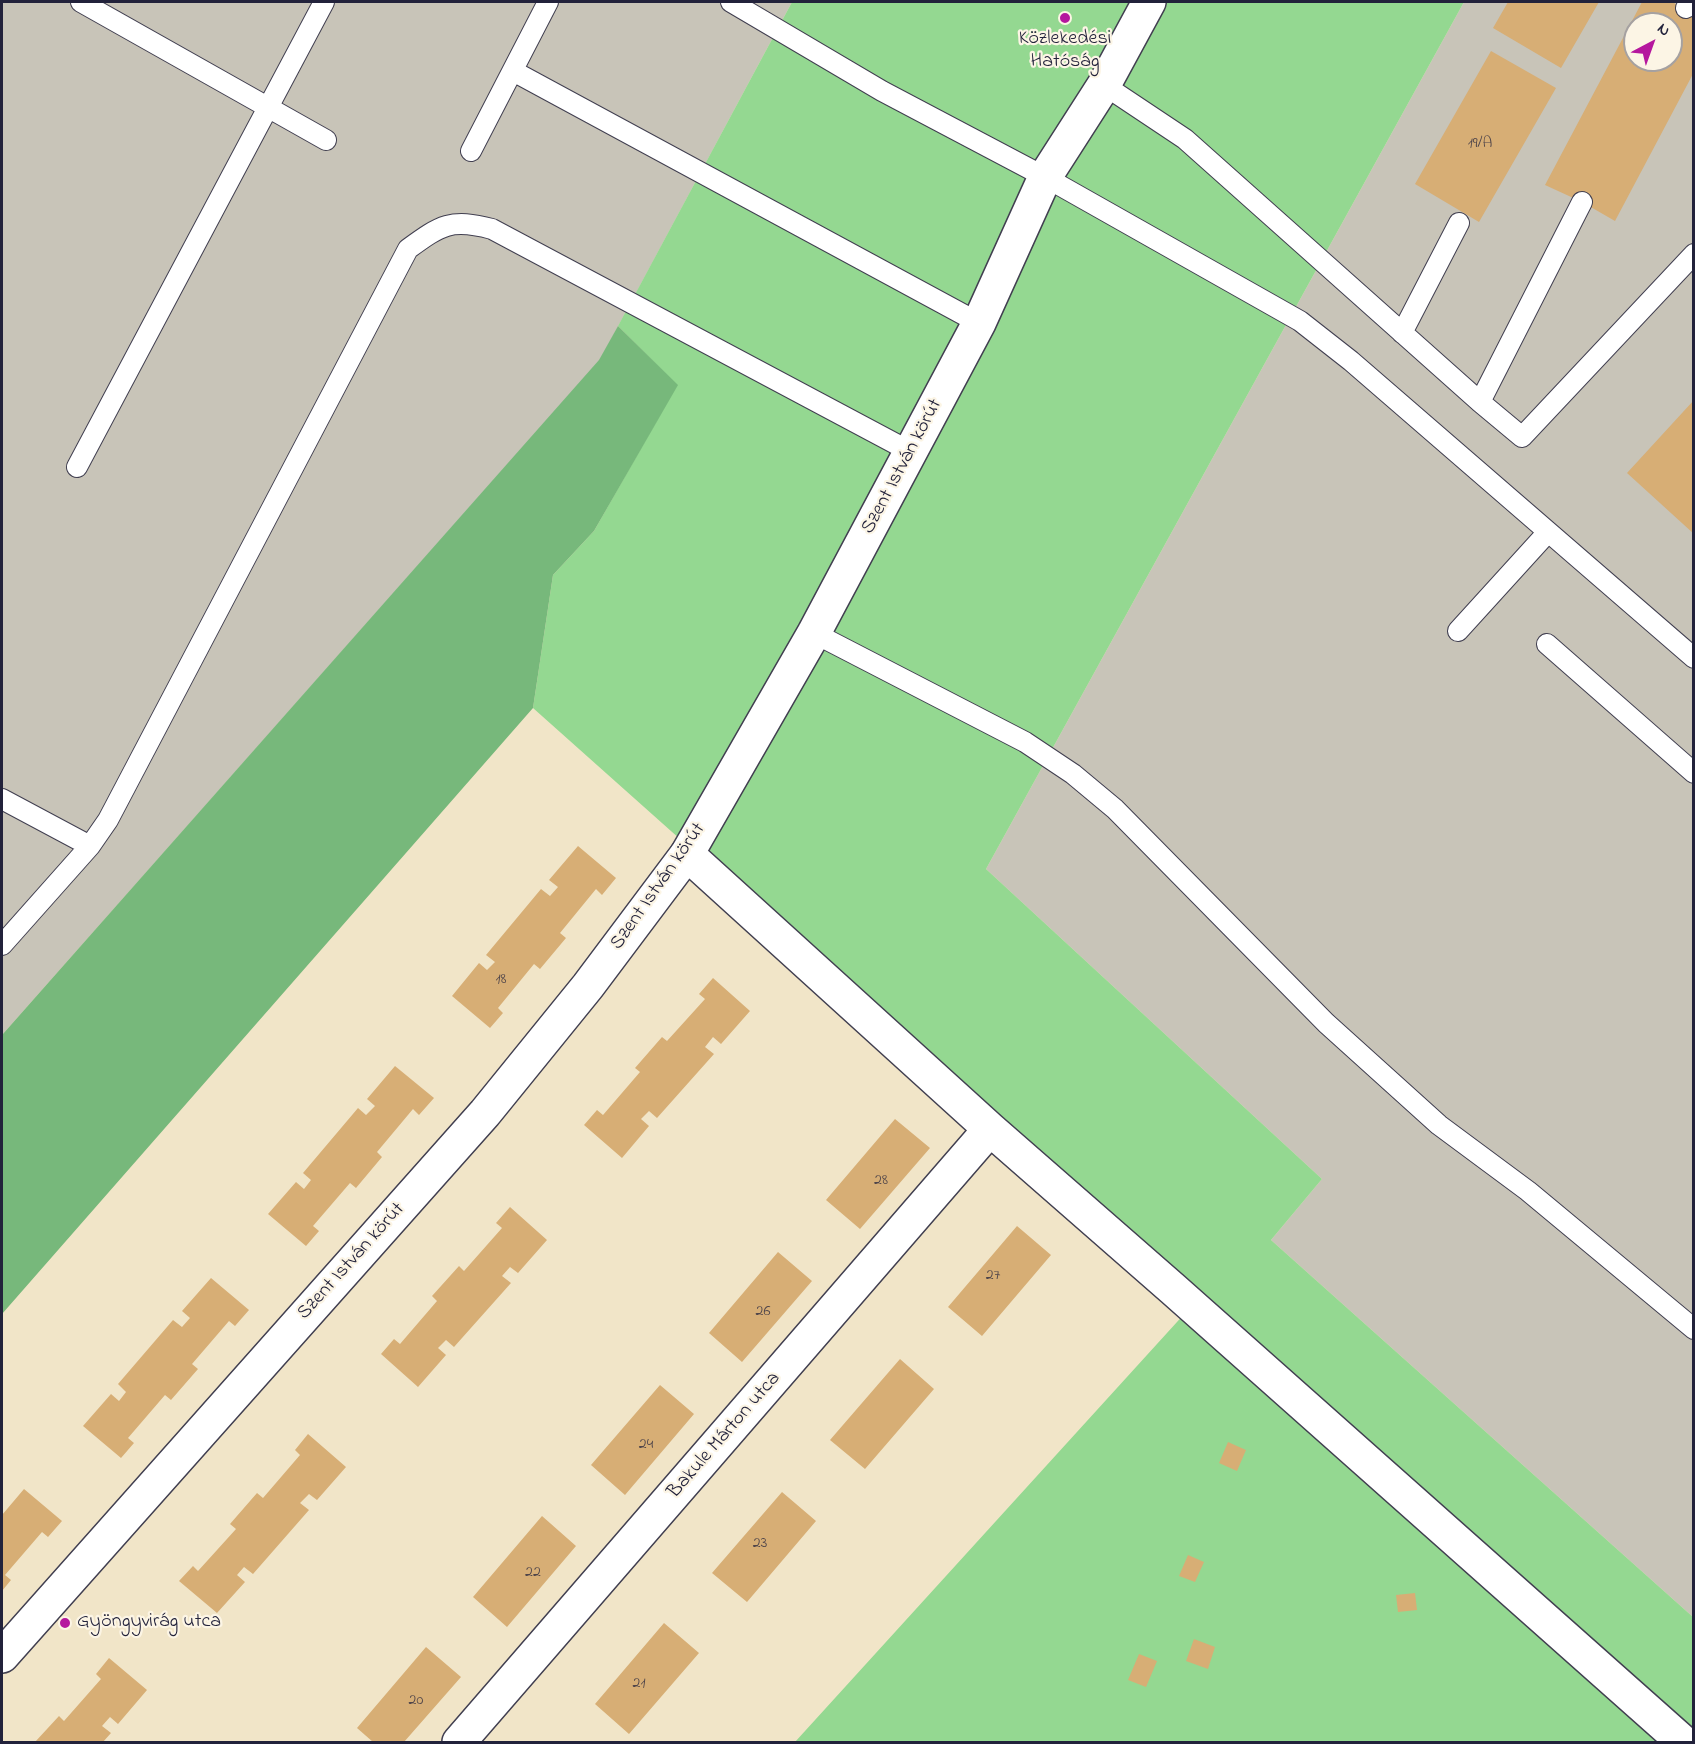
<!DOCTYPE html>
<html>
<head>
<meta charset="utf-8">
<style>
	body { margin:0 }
	#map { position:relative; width:1695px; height:1744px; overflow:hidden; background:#f1e5c8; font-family:"Indie Flower",sans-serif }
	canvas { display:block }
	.frame { position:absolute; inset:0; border:3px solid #22223b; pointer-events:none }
	.north { position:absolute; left:1623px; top:12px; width:60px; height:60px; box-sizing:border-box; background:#fcf5e5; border:2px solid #a5a1a1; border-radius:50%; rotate:41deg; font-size:16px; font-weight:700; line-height:24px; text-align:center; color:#22223b }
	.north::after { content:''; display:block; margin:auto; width:21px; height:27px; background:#b5179e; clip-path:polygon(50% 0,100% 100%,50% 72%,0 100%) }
</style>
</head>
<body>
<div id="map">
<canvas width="1695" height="1744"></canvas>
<div class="frame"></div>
<div class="north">N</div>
</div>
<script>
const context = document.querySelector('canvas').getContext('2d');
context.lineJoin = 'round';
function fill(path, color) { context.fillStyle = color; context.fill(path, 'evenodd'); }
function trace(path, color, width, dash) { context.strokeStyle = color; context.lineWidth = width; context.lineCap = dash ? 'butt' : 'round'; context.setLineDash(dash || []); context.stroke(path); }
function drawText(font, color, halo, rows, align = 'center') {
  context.font = font + ' "Indie Flower",sans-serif'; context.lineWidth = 4.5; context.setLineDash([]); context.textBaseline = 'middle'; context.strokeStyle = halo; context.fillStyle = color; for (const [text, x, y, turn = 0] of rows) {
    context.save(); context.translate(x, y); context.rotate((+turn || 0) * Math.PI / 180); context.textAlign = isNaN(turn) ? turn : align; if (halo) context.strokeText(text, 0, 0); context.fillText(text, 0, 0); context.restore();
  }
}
const industrial = new Path2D(`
	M2 2H792L600 360 2 1035Z
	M1464 2H1693V1617L1271 1240 1322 1179 986 869ZM1635 24H1671V60H1635Z`);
const green = new Path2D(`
	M792 2H1464L986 869 1322 1179 1271 1240 1693 1617V1742H795L1197 1300 533 708 553 575 594 531 677 385 618 326Z`);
const forest = new Path2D(`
	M618 326 678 385 594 531 553 575 533 708 2 1314V1035L599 360Z`);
const building = new Path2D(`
	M1508 2H1599L1561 68 1493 28Z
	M1642 2H1672L1694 13V72L1615 221 1582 202 1545 185ZM1635 24H1671V60H1635Z
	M1491 51 1556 88 1479 222 1415 184Z
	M1694 400V534L1627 473Z
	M578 846 616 878 602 895 596 889 560 933 566 938 540 969 534 964 498 1008 503 1013 490 1028 452 996 479 963 487 970 495 962 486 955 541 889 550 896 558 887 549 880Z
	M713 978 750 1011 721 1044 713 1037 705 1047 714 1054 657 1118 649 1111 641 1119 649 1126 622 1158 584 1125 597 1110 603 1115 640 1072 635 1068 662 1037 667 1041 705 999 699 994Z
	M395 1066 434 1098 419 1115 413 1109 377 1152 382 1157 356 1188 350 1183 313 1226 319 1231 306 1246 268 1214 296 1182 304 1189 311 1180 303 1173 358 1108 366 1115 375 1106 367 1099Z
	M895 1119 930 1148 860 1229 826 1200Z
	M510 1207 547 1240 518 1273 510 1267 502 1276 511 1283 454 1347 446 1340 438 1348 446 1355 418 1387 381 1354 394 1339 400 1344 437 1301 432 1296 459 1266 464 1271 502 1228 496 1223Z
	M1017 1226 1051 1255 982 1336 948 1307Z
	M778 1252 812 1281 742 1362 709 1333Z
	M211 1278 249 1310 235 1326 229 1321 192 1364 198 1369 171 1400 165 1395 128 1438 134 1443 121 1458 83 1426 111 1394 119 1401 126 1392 118 1384 173 1320 182 1327 190 1318 182 1311Z
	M900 1359 934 1389 865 1469 830 1440Z
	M660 1385 694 1414 625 1495 591 1465Z
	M308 1434 346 1467 317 1500 309 1494 300 1503 309 1510 253 1574 244 1567 237 1575 245 1582 217 1613 179 1581 193 1566 198 1571 236 1529 230 1524 257 1493 263 1498 300 1455 295 1450Z
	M1228 1442 1246 1450 1237 1471 1219 1463Z
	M24 1489 62 1521 48 1537 42 1532 5 1575 11 1580 2 1591V1531L3 1529 2 1528V1515Z
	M782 1492 816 1521 747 1602 712 1573Z
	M542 1516 576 1546 507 1627 473 1597Z
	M1188 1555 1204 1562 1195 1582 1179 1576Z
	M1415 1593 1417 1610 1398 1612 1396 1595Z
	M664 1623 699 1653 629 1734 595 1704Z
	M1194 1639 1215 1647 1208 1669 1186 1661Z
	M426 1647 461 1677 404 1742H373L357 1728Z
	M1139 1654 1157 1661 1146 1687 1128 1680Z
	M109 1658 147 1690 118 1724 110 1717 102 1726 111 1733 103 1742H35L59 1716 64 1721 101 1679 96 1674Z`);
const service = new Path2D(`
	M81 2 326 140
	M731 2 882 91 1045 177 1300 321 1351 361 1694 658
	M1686 8 1690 2
	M513 71 979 323
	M1104 85 1185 139 1480 402 1522 437 1694 254
	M471 151 548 2
	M1402 333 1459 223
	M1480 402 1582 202
	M77 467 324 2
	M1458 631 1548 532
	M814 633 1025 742 1073 774 1115 809 1326 1023 1439 1125 1528 1191 1694 1329
	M1547 644 1694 773
	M2 799 90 846
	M2 945 90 846 108 820 408 249C441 225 451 218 492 229L911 452`);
const minor = new Path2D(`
	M687 854 990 1129 1173 1289 1683 1742
	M459 1742 990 1129`);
const tertiary = new Path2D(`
	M2 1656 485 1113 588 986 687 854 814 633 979 323 1045 177 1104 85 1149 2`);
const markers = [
	[1065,18,6,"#b5179e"],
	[65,1623,6,"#b5179e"]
];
const numberNames = [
	["19/A",1480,144],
	["18",501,980],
	["28",881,1181],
	["27",993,1276],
	["26",763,1312],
	["24",646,1445],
	["23",760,1544],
	["22",533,1573],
	["21",639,1684],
	["20",416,1701]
];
const poiNames = [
	["Közlekedési",1065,40],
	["Hatóság",1065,63],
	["Gyöngyvirág utca",77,1623,"left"]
];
const streetNames = [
	["Szent István körút",903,467,-62],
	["Szent István körút",659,887,-55],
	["Szent István körút",352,1262,-48],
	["Bakule Márton utca",725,1436,-49]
];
fill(industrial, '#c8c4b8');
fill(green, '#94d891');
fill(forest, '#77b87b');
fill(building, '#d7ae75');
trace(service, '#413f50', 22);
trace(minor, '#413f50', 36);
trace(tertiary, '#413f50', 36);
trace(service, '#fff', 20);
trace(minor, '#fff', 33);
trace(tertiary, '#fff', 33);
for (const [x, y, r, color] of markers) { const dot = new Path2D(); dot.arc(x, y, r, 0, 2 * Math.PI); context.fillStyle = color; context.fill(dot); trace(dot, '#fcf5e5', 2); }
drawText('16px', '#4f454a', null, numberNames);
drawText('20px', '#22223b', '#fcf5e5', poiNames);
drawText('20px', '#22223b', '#fcf5e5', streetNames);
</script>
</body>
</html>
